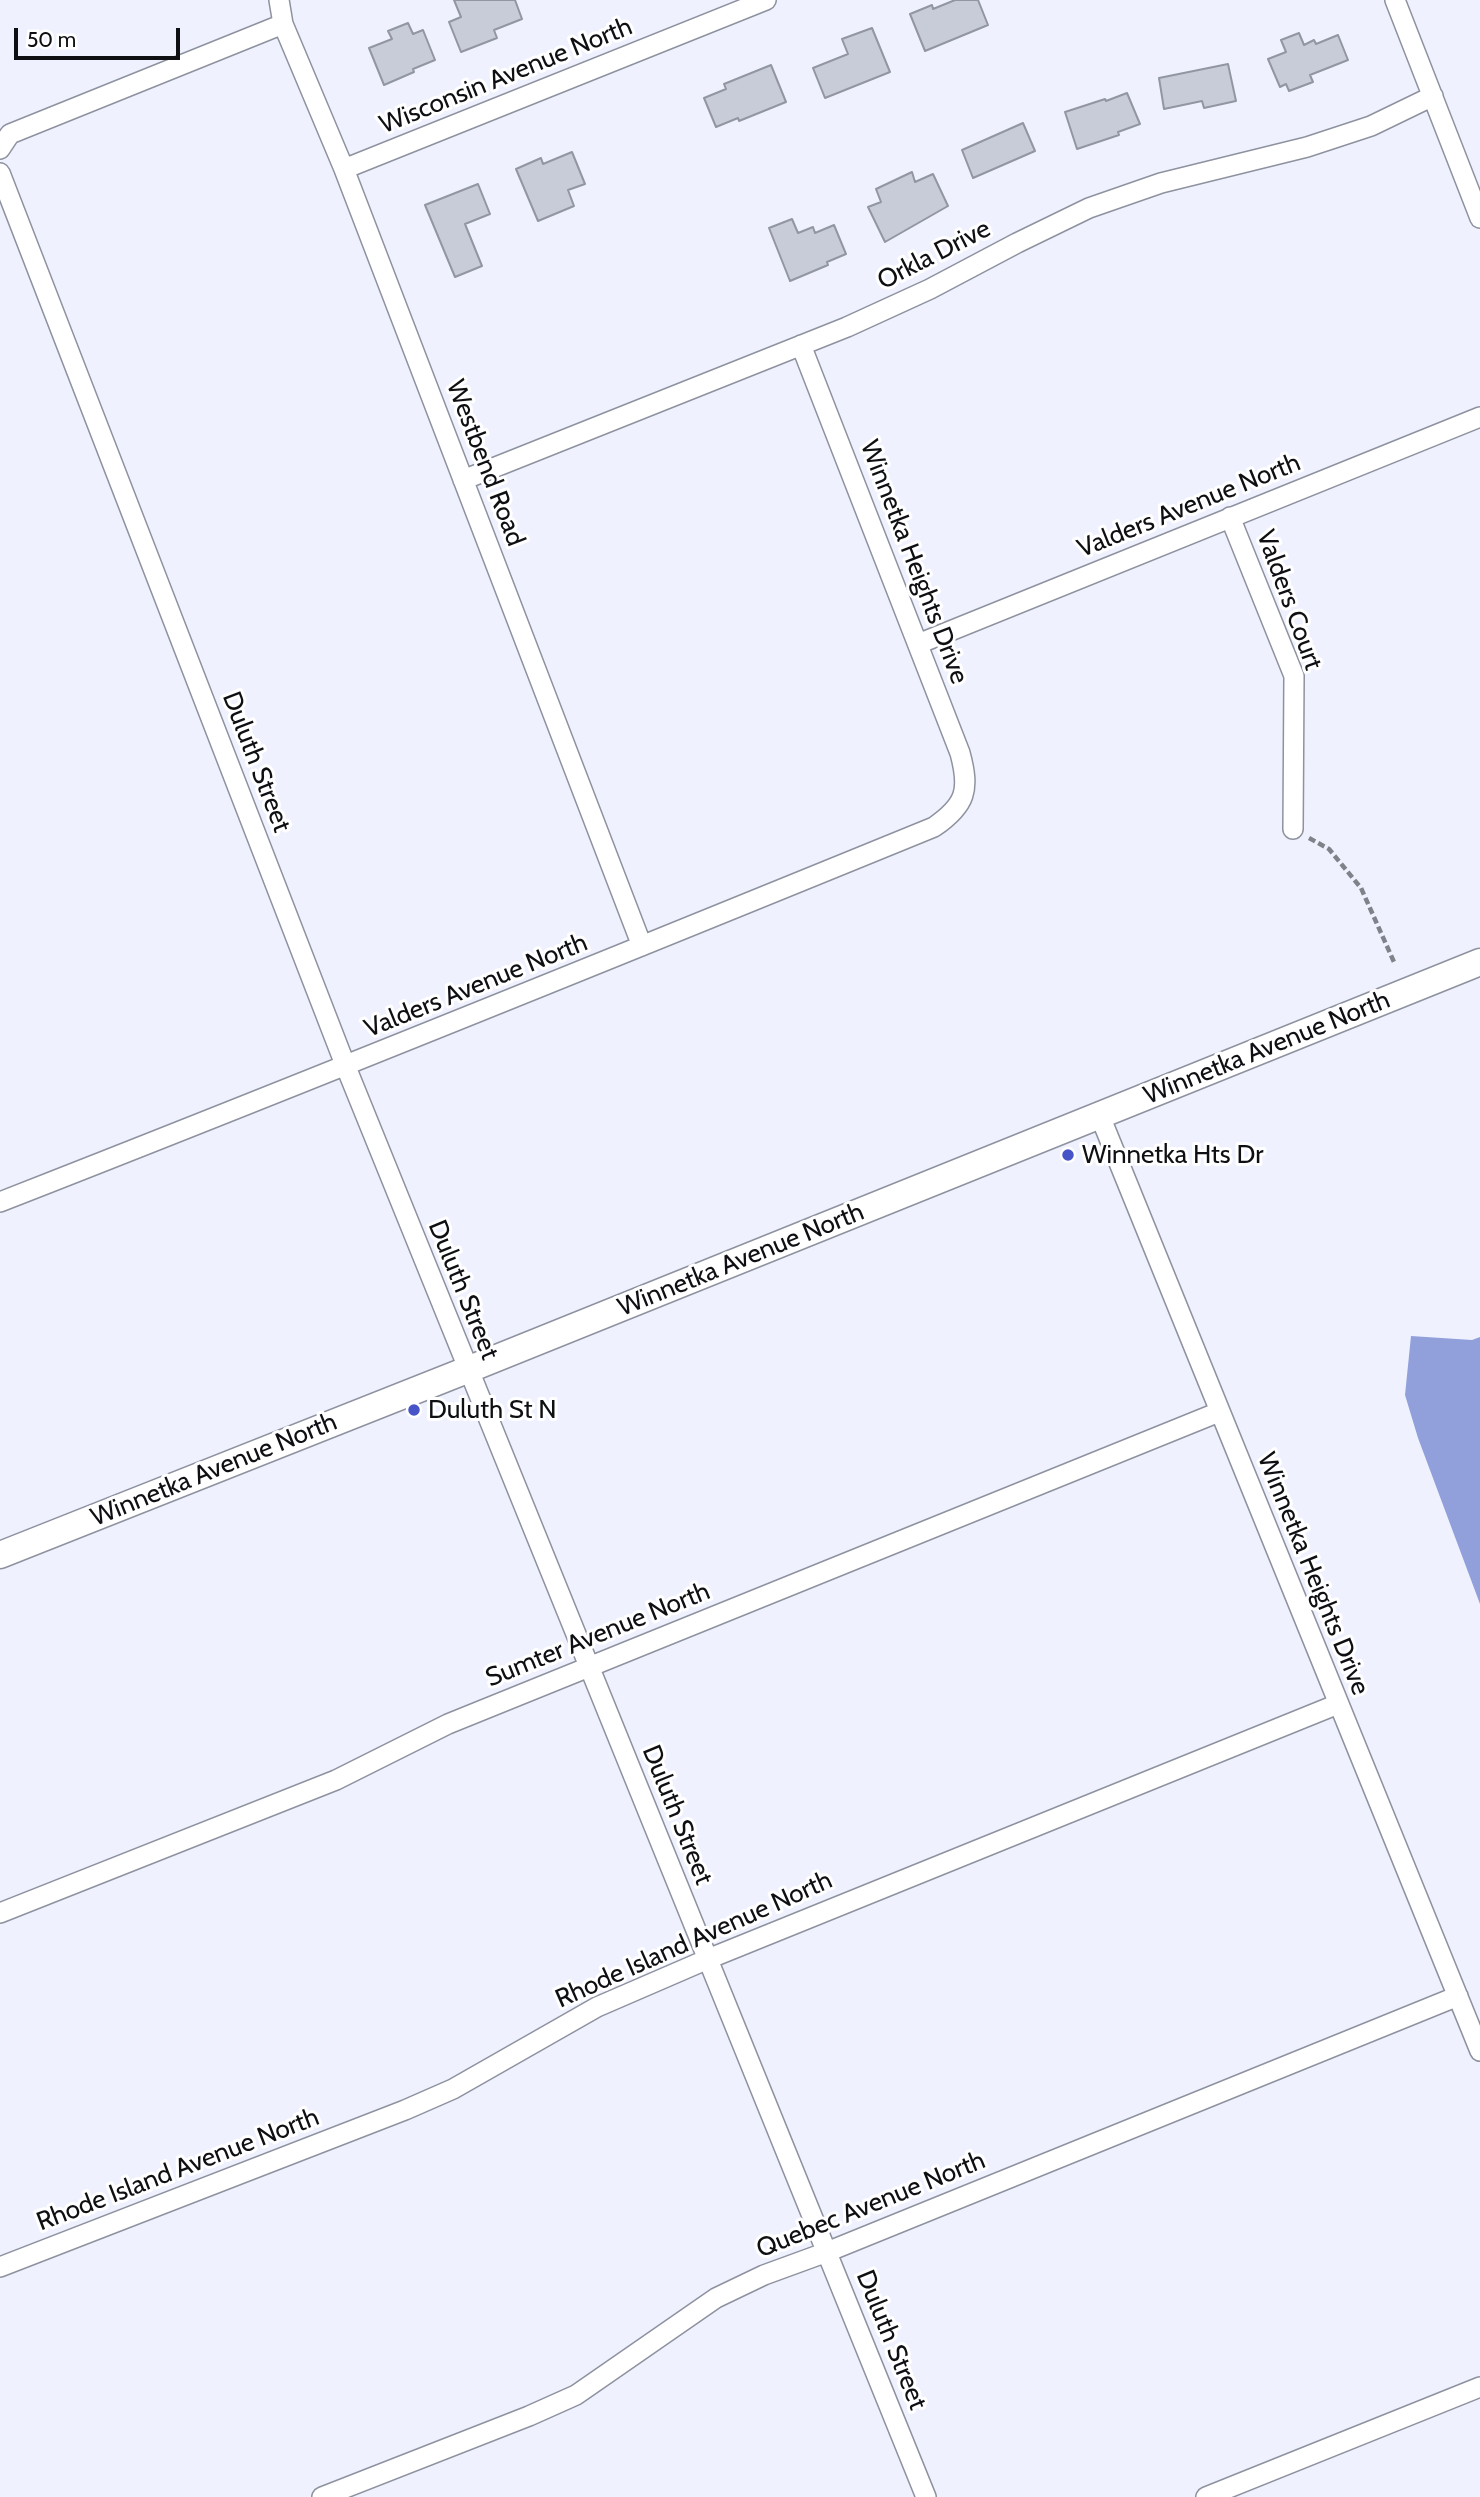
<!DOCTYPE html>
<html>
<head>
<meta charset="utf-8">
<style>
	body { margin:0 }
	#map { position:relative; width:1480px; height:2497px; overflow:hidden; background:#eff2fe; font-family:Cabin,sans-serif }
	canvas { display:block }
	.scale { position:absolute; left:14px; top:28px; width:166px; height:32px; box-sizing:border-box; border:4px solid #0e0f13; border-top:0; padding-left:9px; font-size:21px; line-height:24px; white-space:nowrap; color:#0e0f13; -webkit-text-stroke:5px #fff; paint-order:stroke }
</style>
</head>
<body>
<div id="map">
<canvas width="1480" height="2497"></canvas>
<div class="scale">50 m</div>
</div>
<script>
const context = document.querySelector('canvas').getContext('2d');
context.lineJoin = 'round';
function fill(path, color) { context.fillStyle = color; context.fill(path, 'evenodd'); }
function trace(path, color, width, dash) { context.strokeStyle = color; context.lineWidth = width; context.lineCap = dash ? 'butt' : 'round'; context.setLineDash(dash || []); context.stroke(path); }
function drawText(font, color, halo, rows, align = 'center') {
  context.font = font + ' Cabin,sans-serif'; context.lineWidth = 6; context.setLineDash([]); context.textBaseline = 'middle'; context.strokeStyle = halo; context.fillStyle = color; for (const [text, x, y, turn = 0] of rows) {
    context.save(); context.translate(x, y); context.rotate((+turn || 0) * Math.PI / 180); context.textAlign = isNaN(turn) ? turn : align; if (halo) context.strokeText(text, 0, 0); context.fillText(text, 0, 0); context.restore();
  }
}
const water = new Path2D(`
	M1411 1336 1472 1340 1480 1337V1604L1418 1438 1405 1395Z`);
const building = new Path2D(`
	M454 0H515L522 19 494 30 497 38 461 52 449 22 461 17Z
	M978 0 988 25 925 51 910 14 932 5 933 9 955 0Z
	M408 23 413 34 423 30 435 60 413 69 414 72 384 85 369 48 392 39 388 31Z
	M872 28 890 72 825 98 813 68 848 54 842 39Z
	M1299 33 1304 45 1314 40 1316 44 1338 35 1348 60 1310 75 1313 82 1289 91 1286 84 1280 87 1268 59 1286 52 1281 40Z
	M1228 64 1236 101 1204 108 1202 101 1164 109 1159 78Z
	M771 65 786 102 739 121 738 118 716 127 704 98 726 89 724 84Z
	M1127 93 1140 124 1118 132 1119 135 1077 149 1065 112 1105 99 1106 101Z
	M1023 123 1035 151 973 178 962 150Z
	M572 152 585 184 568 190 574 206 538 221 516 169 541 158 543 164Z
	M912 172 915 182 933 174 948 206 885 242 868 207 881 202 876 189Z
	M478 184 490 214 465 224 482 266 455 277 425 205Z
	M792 219 798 233 813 227 815 233 834 225 846 254 827 262 828 265 790 281 769 228Z`);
const path = new Path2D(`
	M1309 838 1329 849 1361 888 1394 962`);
const minor = new Path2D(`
	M279 0 283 24 344 169 642 946
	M1395 0 1480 218
	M0 149 10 134 283 24
	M344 169 766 0
	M0 173 346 1067 926 2497
	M463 480 847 327 930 289 1017 243 1089 208 1161 183 1307 147 1371 126 1433 96
	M1230 517 1294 676 1293 829
	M918 644 1480 417
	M1100 1116 1480 2051
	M0 1202C312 1080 623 954 934 827 966 805 970 790 960 753L801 345
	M0 1913 336 1780 448 1724 1219 1412
	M0 2267 405 2110 453 2089 597 2007 708 1959 1338 1704
	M322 2497 529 2416 576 2395 716 2298 764 2275 827 2252 1458 1996
	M1206 2497 1480 2387`);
const secondary = new Path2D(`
	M0 1555 467 1370 1480 962`);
const markers = [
	[1068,1155,7,"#4754c8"],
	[414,1410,7,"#4754c8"]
];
const streetNames = [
	["Wisconsin Avenue North",506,76,-22],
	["Orkla Drive",934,255,-27],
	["Westbend Road",485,463,69],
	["Valders Avenue North",1189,506,-22],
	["Winnetka Heights Drive",914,562,69],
	["Valders Court",1289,600,70],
	["Duluth Street",256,762,69],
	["Valders Avenue North",476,986,-22],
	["Winnetka Avenue North",1267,1048,-22],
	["Winnetka Avenue North",741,1260,-22],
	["Duluth Street",463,1290,68],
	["Winnetka Avenue North",214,1470,-22],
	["Winnetka Heights Drive",1313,1574,68],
	["Sumter Avenue North",598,1635,-22],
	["Duluth Street",677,1815,68],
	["Rhode Island Avenue North",694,1940,-24],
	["Rhode Island Avenue North",178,2170,-21],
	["Quebec Avenue North",871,2205,-22],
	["Duluth Street",891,2340,68]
];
const poiNames = [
	["Winnetka Hts Dr",1082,1155],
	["Duluth St N",428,1410]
];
fill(water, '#91a0db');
fill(building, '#c8ccd9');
trace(building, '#9296a3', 2);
trace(minor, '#8e929f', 22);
trace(secondary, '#8e929f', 29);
trace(path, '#80828a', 4.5, [7, 3.5]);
trace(minor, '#fff', 19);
trace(secondary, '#fff', 26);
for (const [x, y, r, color] of markers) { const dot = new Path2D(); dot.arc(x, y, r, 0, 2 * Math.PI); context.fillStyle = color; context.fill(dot); trace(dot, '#fff', 2.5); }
drawText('26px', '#0e0f13', '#fff', streetNames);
drawText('26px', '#0e0f13', '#fff', poiNames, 'left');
</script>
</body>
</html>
